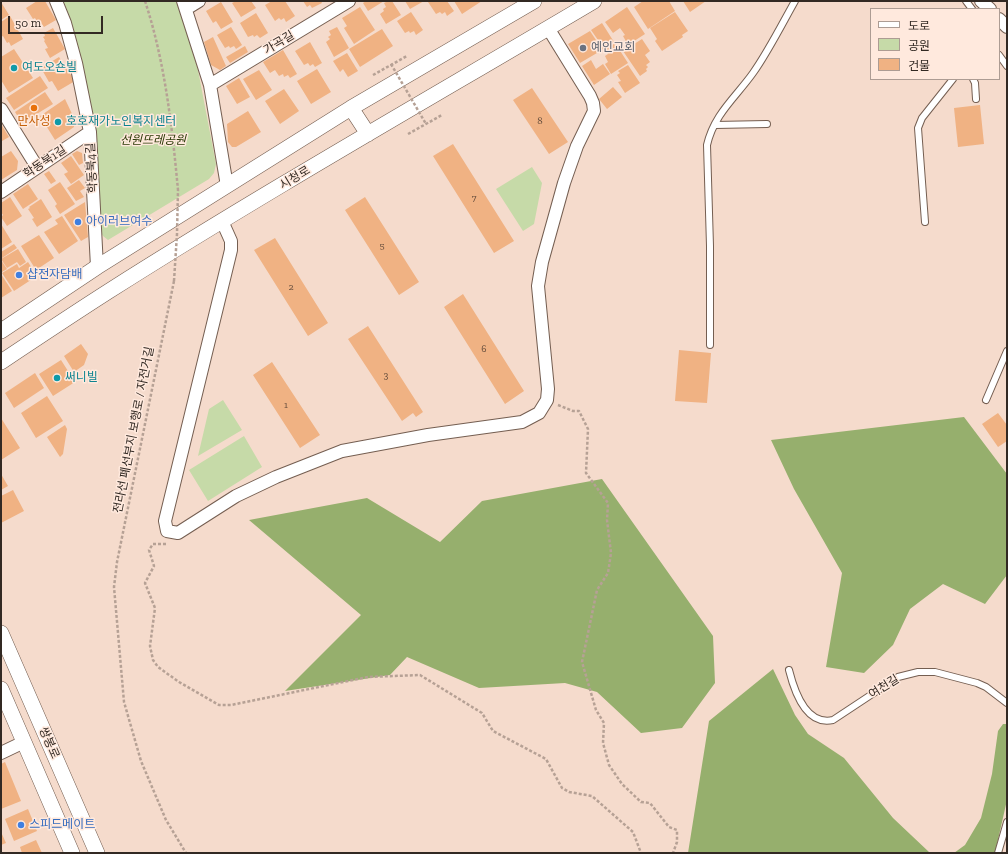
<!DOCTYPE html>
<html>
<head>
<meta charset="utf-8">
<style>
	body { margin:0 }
	#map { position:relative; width:1008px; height:854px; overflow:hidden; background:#f5dbcc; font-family:"Zilla Slab","Noto Sans KR",serif }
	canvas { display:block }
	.frame { position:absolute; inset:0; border:2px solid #322923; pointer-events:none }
	.legend { position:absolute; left:870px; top:8px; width:130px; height:72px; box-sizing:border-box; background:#ffe9dd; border:1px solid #ad9c93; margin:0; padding:5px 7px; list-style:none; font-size:12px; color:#322923 }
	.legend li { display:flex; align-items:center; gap:8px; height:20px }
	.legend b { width:20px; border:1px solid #ad9c93 }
	.scale { position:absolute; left:8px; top:16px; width:95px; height:18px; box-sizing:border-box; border:2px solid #322923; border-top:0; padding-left:5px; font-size:12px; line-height:14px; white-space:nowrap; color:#322923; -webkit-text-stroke:3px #ffe9dd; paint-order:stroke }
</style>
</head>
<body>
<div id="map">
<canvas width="1008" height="854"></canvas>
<div class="frame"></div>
<ul class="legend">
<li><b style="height:5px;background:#fff"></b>도로</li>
<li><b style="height:11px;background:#c6daa8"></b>공원</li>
<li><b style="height:11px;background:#f0b283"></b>건물</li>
</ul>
<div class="scale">50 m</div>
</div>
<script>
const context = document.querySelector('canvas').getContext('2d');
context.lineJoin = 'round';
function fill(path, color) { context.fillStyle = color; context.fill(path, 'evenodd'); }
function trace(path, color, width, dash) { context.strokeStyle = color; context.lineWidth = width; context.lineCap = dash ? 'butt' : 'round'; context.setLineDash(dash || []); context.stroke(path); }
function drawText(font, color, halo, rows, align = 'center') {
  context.font = font + ' "Zilla Slab","Noto Sans KR",serif'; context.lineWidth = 3; context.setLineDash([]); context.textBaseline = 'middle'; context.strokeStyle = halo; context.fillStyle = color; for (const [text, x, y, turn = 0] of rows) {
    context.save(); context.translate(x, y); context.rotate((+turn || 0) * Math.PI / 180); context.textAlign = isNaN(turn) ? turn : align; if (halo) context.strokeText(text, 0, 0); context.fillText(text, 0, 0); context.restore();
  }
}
const green = new Path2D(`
	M63 1H176L187 33 198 70 216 164 214 173 209 179 108 240 103 236 99 230 86 87 75 35Z
	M532 167 542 183 534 224 523 231 496 189Z
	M223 400 242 430 198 456 209 409Z
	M244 436 262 467 208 501 189 470Z`);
const forest = new Path2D(`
	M964 417 1007 474V575L985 604 943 584 910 609 893 645 864 673 826 667 842 573 794 489 771 440Z
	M602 479 713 636 715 683 682 728 641 733 597 692 565 683 479 688 407 657 390 675 285 691 361 615 249 520 367 498 440 542 482 501Z
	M773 669 795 715 808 734 844 758 893 818 929 852 933 853H688L709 721Z
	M1003 724H1007V800L995 853H954L965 845 981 818 992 774 998 731Z`);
const building = new Path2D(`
	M37 1H45L56 20 44 27 41 23 39 25 35 18 33 19 26 8Z
	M236 1H251L256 8 241 17 232 3Z
	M272 1H285L295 16 286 22 284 18 281 20 279 18 275 21 265 5Z
	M303 1H321L322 3 312 8 310 5 307 7Z
	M366 1H384L368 11 363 3Z
	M388 1H392L401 15 386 24 380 14 384 11 383 9 386 7 384 3Z
	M405 1H424L410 9Z
	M430 1H447L454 11 447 16 445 12 442 14 440 12 436 14 428 2Z
	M454 1H482L462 14Z
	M643 1H669L675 11 648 29 634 7Z
	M683 1H706L690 12Z
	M1 2 9 15 1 20Z
	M221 2 233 22 221 29 216 21 213 23 206 11Z
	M360 7 375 30 354 44 344 28 347 26 342 18Z
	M627 7 645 34 628 45 623 36 625 35 620 28 613 33 605 22Z
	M411 12 423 30 416 35 414 31 410 33 409 31 405 33 397 21Z
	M675 12 688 31 682 35 683 37 662 51 655 41 657 39 650 28Z
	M256 13 268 33 260 38 257 35 254 37 253 35 248 37 240 23Z
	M10 16 23 39 11 46 9 42 7 43 3 36 1 37V22Z
	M602 23 614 42 600 51 594 42 598 40 591 30Z
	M231 27 242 45 236 49 234 46 230 48 229 46 225 48 217 35Z
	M337 27 349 48 334 57 326 42 330 39 328 37 331 35 329 31Z
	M53 28 65 49 50 58 45 49 48 48 44 41 45 40 43 37 45 36 44 33Z
	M382 29 393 46 360 67 349 49Z
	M590 31 596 40 591 43 597 53 580 63 568 44Z
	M213 37 226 66 220 70 211 65 204 42Z
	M642 39 650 51 645 55 650 62 646 65 648 67 646 69 647 71 640 76 623 51Z
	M310 42 322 63 315 67 313 64 310 66 308 63 304 65 295 51Z
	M615 43 628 63 611 74 605 64 608 62 605 56 608 54 605 49Z
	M245 46 248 52 230 63 226 57Z
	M14 49 33 78 9 93 1 80V57Z
	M283 50 297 74 290 78 288 75 284 77 283 74 279 76 275 70 270 73 263 62Z
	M347 53 358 71 348 77 343 69 340 72 333 61Z
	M59 57 75 81 58 91 52 81 49 82 41 68Z
	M591 60 596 69 603 64 610 74 594 85 582 66Z
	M628 65 640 83 625 93 618 82 621 81 617 75 620 73 618 71Z
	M317 69 331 92 311 104 297 81Z
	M259 70 272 90 256 100 243 79Z
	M40 76 48 88 14 110 6 98Z
	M239 78 250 97 237 104 226 86Z
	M613 87 622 97 607 109 599 99Z
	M532 88 568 142 549 154 513 100Z
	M284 89 299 111 280 124 265 101Z
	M45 92 53 104 22 123 15 112Z
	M65 99 73 116 74 127 55 140 40 116Z
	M980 105 984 144 958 147 954 108Z
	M248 111 261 132 236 147H232L228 142 227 124Z
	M1 124 9 137 2 141 1 139Z
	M453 144 514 241 494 253 433 156Z
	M11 151 18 161 17 170 1 180V157Z
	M77 151 82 153 83 163 79 165 72 154Z
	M71 156 84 175 71 184 64 174 68 172 61 163Z
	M49 171 56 181 51 184 44 174Z
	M79 180 85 188 80 191 84 197 76 201 67 188Z
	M60 182 75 204 60 214 55 206 57 204 48 190Z
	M28 184 38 199 23 209 13 194Z
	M10 197 22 216 7 226 1 217 3 215 1 212V203Z
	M365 197 419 282 399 295 345 210Z
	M41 199 52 217 37 227 32 219 34 218 28 209 30 208 29 207Z
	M85 202 88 237 81 241 64 215Z
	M62 216 78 241 59 254 44 232 58 224 55 220Z
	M1 224 12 242 1 249Z
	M39 235 54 258 36 270 21 246Z
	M275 238 328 323 308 336 254 250Z
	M14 244 17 248 2 258 1 252Z
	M18 249 26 262 20 266 17 262 7 268 1 259Z
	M1 260 7 269 2 272 1 271Z
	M28 262 37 276 14 291 2 273 17 264 19 268Z
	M1 274 12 291 1 298Z
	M463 294 524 391 505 404 444 307Z
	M368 326 423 412 416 417 413 413 402 421 348 339Z
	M81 344 88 354 84 365 74 372 64 356Z
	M679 350 711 353 707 403 675 401Z
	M61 360 75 382 53 396 39 374Z
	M272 362 320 435 300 448 253 375Z
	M35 373 44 388 14 408 5 393Z
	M47 396 63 421 36 438 21 413Z
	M998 413 1007 425V441L998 447 982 424Z
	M1 418 20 448 1 460Z
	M65 425 67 429 63 454 60 457 47 437Z
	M1 474 8 486 1 490Z
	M13 490 24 511 1 523V496Z
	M5 762 21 801 1 809V764Z
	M28 809 37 831 14 841 5 819Z
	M1 832 6 843 1 845Z
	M36 840 42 853H22L20 847Z`);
const path = new Path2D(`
	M145 1C165 62 172 126 178 190
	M373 75 407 56
	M408 134 442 115
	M174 281 117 562 114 587 124 702 141 761 166 820 186 853
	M558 405 573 411H579L588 429 586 473 608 503 607 520 611 553 608 573 597 590 582 662 596 710 604 723 603 743 609 765 622 784 641 802 650 803 669 827 677 830V842L673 853
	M166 544H153L149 550 154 566 145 583 155 608 150 646 153 660 158 667 179 682 219 705H231L368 677 420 675 482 713 493 731 546 759 562 788 569 792 592 796 633 832 641 853`);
const service = new Path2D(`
	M966 1 972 9
	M999 55 1007 66
	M973 79 975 83 976 99
	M715 125 767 124
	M925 222 918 128 922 118 953 79
	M710 345V246L707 145C714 114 736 97 753 73 768 52 782 24 795 1
	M986 400 1007 351
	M789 670C794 690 806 726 833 720L898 677 918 672H935L977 683 986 687 1007 703
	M998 853 1007 822`);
const minor = new Path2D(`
	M56 1 65 23 76 63 90 132 97 267
	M183 1 210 85 227 186
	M981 1 990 9
	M186 9 199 1
	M999 19 1007 27
	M210 85 349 1
	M1 109 37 167
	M1 192 90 132
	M222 221 231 241V250L165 521 167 531 178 533 236 496 276 477 342 451 428 435 522 422 539 413 547 400 548 389 538 286 542 262 564 183 577 146 594 111 593 103 590 96 548 28
	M1 753 24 742`);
const tertiary = new Path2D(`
	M351 108 368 134
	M1 331 97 267 351 108 534 1
	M1 362C37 338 73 314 109 291 268 190 432 97 594 1
	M1 633 97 853
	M1 689 72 853`);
const pathBridge = new Path2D(`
	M391 64 426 124
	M174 281 177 234 178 190`);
const markers = [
	[583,48,4,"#6b7280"],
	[14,68,4,"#0f9aa8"],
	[34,108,4,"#e8710a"],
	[58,122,4,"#0f9aa8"],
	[78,222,4,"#3f7fe0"],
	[19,275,4,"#3f7fe0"],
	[57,378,4,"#0f9aa8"],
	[21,825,4,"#3f7fe0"]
];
const numberNames = [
	["8",540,121],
	["7",474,198],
	["5",382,246],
	["2",291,287],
	["6",484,349],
	["3",386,375],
	["1",286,405]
];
const streetNames = [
	["가곡길",279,43,-31],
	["학동북1길",45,162,-34],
	["학동북4길",92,168,-93],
	["시청로",295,178,-31],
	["전라선 폐선부지 보행로 / 자전거길",134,430,-79],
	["여천길",884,687,-32],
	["쌍봉로",49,743,66]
];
const worshipNames = [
	["예인교회",591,48]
];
const cultureNames = [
	["여도오숀빌",22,68],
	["호호재가노인복지센터",66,122],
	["써니빌",65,378]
];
const foodNames = [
	["만사성",34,122]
];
const parkNames = [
	["선원뜨레공원",153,141]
];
const shopNames = [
	["아이러브여수",86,222],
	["샵전자담배",27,275],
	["스피드메이트",29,825]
];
fill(green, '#c6daa8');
fill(forest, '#96af6d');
fill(building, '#f0b283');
trace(service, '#745e51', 8);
trace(minor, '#745e51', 14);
trace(tertiary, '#745e51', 16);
trace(path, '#b6a195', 2.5, [3, 2]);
trace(service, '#fff', 6);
trace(minor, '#fff', 12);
trace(tertiary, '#fff', 15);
trace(pathBridge, '#b6a195', 2.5, [3, 2]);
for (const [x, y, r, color] of markers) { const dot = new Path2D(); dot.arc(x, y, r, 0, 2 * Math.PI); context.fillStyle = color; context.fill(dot); trace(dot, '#ffe9dd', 1.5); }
drawText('10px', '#624b3b', null, numberNames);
drawText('12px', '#322923', '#ffe9dd', streetNames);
drawText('12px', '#5b616d', '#ffe9dd', worshipNames, 'left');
drawText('12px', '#0d838f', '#ffe9dd', cultureNames, 'left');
drawText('12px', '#c56008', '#ffe9dd', foodNames);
drawText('italic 12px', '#2b3a07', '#ffe9dd', parkNames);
drawText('12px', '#366cbe', '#ffe9dd', shopNames, 'left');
</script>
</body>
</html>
